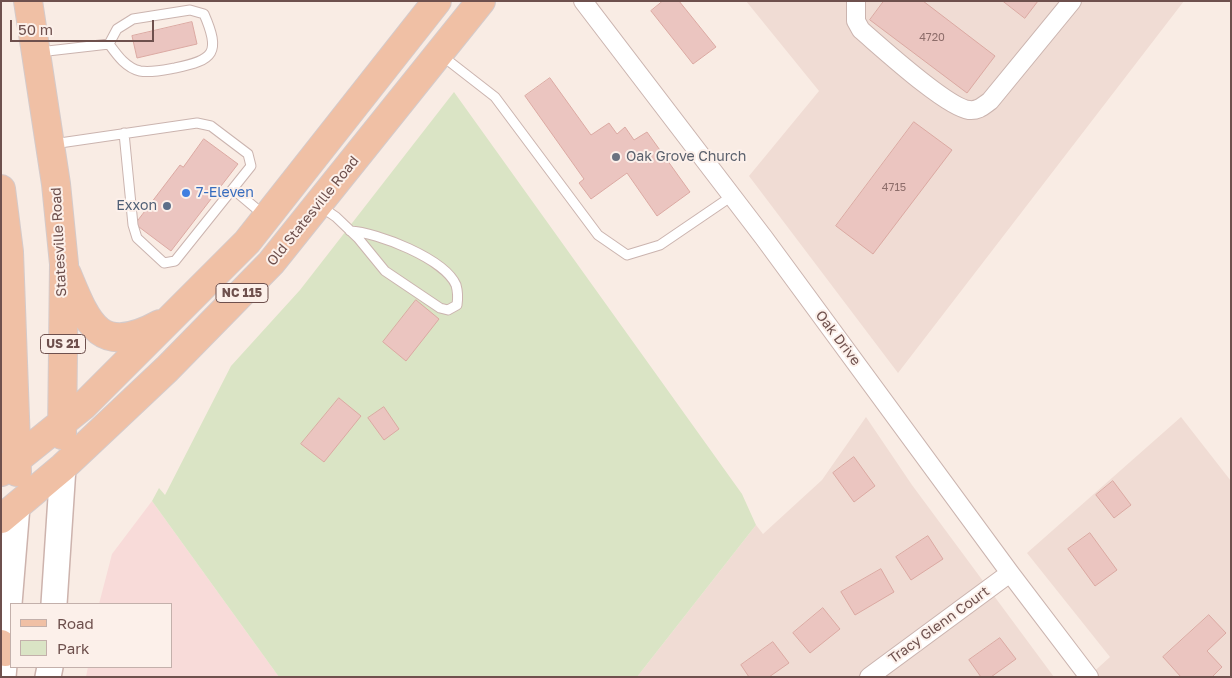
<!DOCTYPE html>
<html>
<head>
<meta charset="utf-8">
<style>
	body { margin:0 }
	#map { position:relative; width:1232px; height:678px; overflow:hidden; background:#f9ece4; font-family:"Golos Text",sans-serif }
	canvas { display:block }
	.frame { position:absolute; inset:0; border:2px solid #6e504d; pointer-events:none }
	.legend { position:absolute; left:10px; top:603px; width:162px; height:65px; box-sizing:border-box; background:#fcf0ea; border:1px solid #c3b0ab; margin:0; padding:6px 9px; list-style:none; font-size:15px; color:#6e504d }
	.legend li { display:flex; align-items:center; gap:10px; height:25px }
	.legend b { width:25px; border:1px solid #c3b0ab }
	.scale { position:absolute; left:10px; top:20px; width:144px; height:22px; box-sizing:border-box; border:2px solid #6e504d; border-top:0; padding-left:6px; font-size:15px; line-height:18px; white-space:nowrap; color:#6e504d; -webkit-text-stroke:4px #fcf0ea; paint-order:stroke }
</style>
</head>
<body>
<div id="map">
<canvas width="1232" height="678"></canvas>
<div class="frame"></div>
<ul class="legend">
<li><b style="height:6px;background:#f0c0a5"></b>Road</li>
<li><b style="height:14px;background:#dae4c5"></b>Park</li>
</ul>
<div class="scale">50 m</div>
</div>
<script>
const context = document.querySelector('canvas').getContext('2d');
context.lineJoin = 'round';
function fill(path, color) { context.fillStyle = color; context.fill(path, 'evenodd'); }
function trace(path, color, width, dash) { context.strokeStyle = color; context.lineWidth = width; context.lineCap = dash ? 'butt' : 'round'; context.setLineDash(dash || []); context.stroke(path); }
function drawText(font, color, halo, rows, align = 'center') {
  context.font = font + ' "Golos Text",sans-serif'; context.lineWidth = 4; context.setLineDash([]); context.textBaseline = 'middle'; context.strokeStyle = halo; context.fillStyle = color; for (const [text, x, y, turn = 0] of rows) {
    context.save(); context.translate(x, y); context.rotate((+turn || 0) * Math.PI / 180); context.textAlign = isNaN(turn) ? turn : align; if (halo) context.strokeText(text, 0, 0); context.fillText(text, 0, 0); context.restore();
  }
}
const residential = new Path2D(`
	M746 1H1184L898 373 749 176 819 91Z
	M866 417 912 485 1054 677H637L756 525 763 534 822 480Z
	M1181 417 1231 481V677H1088L1110 657 1027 553Z`);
const commercial = new Path2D(`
	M152 501 279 677H86L88 667H171V604H99L112 554Z`);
const green = new Path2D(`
	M454 92 742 494 756 525 637 677H279L152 501 159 488 165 495 231 366 300 290Z`);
const building = new Path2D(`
	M663 1H679L716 47 693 64 651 11Z
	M884 1H923L995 56 967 93 870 20Z
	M1003 1H1038L1025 18Z
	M192 22 197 44 137 58 132 36Z
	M550 78 591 135 609 123 617 134 625 127 634 140 647 132 690 192 657 216 627 173 591 199 579 183 584 179 525 96Z
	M914 122 952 150 873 254 836 226Z
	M204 139 238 164 171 251 135 224 180 165 183 167Z
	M416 300 439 319 406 361 383 342Z
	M339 398 361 416 324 462 301 444Z
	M384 407 399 429 384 440 368 418Z
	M854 457 875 486 854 502 833 473Z
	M1113 481 1131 505 1114 518 1096 495Z
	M1090 533 1117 570 1095 586 1068 549Z
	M928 536 943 559 911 580 896 557Z
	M881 569 894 592 855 615 841 592Z
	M823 608 840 629 810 653 793 633Z
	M1209 615 1226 633 1207 651 1222 667 1212 677H1181L1163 657Z
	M1000 638 1016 659 991 677H981L969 660Z
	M773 642 789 663 769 677H749L741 665Z`);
const lane = new Path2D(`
	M190 10 204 14C221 53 214 60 175 68 164 70 151 73 140 71 126 68 117 55 109 44L117 29 133 19Z
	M39 52 109 44
	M441 55 495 97 598 235 627 255 660 245 732 196
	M53 144 197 123 211 126 248 154 251 166 175 261 164 263 137 238 133 225 124 133
	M233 189 265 216
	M320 206 336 217 358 238 385 271 440 308 448 310 457 305C458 298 458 292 456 285 445 259 377 232 350 231`);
const street = new Path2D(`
	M583 1 764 238 1010 573 1089 677
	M856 1V21L861 30C881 47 946 107 969 110 978 111 983 106 990 101L1072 1
	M869 677 1010 573`);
const secondary = new Path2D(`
	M54 604 63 467
	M3 677 17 506
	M48 677 50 667`);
const primary = new Path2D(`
	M28 1 56 184 64 264 62 435
	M1 189 9 252 17 472
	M67 274C88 325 100 357 160 324
	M1 472 84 405 247 242 437 1
	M1 519 63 467 167 369 271 263 481 1
	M1 644 5 652`);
const markers = [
	[616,157,5,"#6b7280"],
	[186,193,5,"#3f7fe0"],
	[167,206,5,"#5c6f8a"]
];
const numberNames = [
	["4720",932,38],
	["4715",894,188]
];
const shields = [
	[242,293,52],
	[63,344,45]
];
const shieldNames = [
	["NC 115",242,293],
	["US 21",63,344]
];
const worshipNames = [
	["Oak Grove Church",626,157]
];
const shopNames = [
	["7-Eleven",196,193]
];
const serviceNames = [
	["Exxon",157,206]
];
const streetNames = [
	["Old Statesville Road",313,211,-51],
	["Statesville Road",59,242,-93],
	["Oak Drive",838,338,53],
	["Tracy Glenn Court",939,625,-36]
];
fill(residential, '#f0dcd4');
fill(commercial, '#f8dbd9');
fill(green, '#dae4c5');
fill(building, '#ebc5c0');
trace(building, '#dba9a2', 1);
trace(lane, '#cbb4af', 11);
trace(street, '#cbb4af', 20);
trace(secondary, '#cdb3ad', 28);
trace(primary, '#d4caca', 30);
trace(lane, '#fff', 9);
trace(street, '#fff', 18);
trace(secondary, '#fff', 25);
trace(primary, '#f0c0a5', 28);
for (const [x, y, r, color] of markers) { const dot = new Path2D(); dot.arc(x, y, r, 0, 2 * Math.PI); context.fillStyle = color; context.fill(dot); trace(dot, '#fcf0ea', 2); }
drawText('11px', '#8d6d6a', null, numberNames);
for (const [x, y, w] of shields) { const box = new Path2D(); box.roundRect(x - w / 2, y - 9.5, w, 19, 4); context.fillStyle = '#fcf0ea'; context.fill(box); trace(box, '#6e504d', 1); }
drawText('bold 12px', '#6e504d', null, shieldNames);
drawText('14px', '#5b616d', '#fcf0ea', worshipNames, 'left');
drawText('14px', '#366cbe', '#fcf0ea', shopNames, 'left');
drawText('14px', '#4e5e75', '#fcf0ea', serviceNames, 'right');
drawText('14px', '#6e504d', '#fcf0ea', streetNames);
</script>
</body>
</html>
